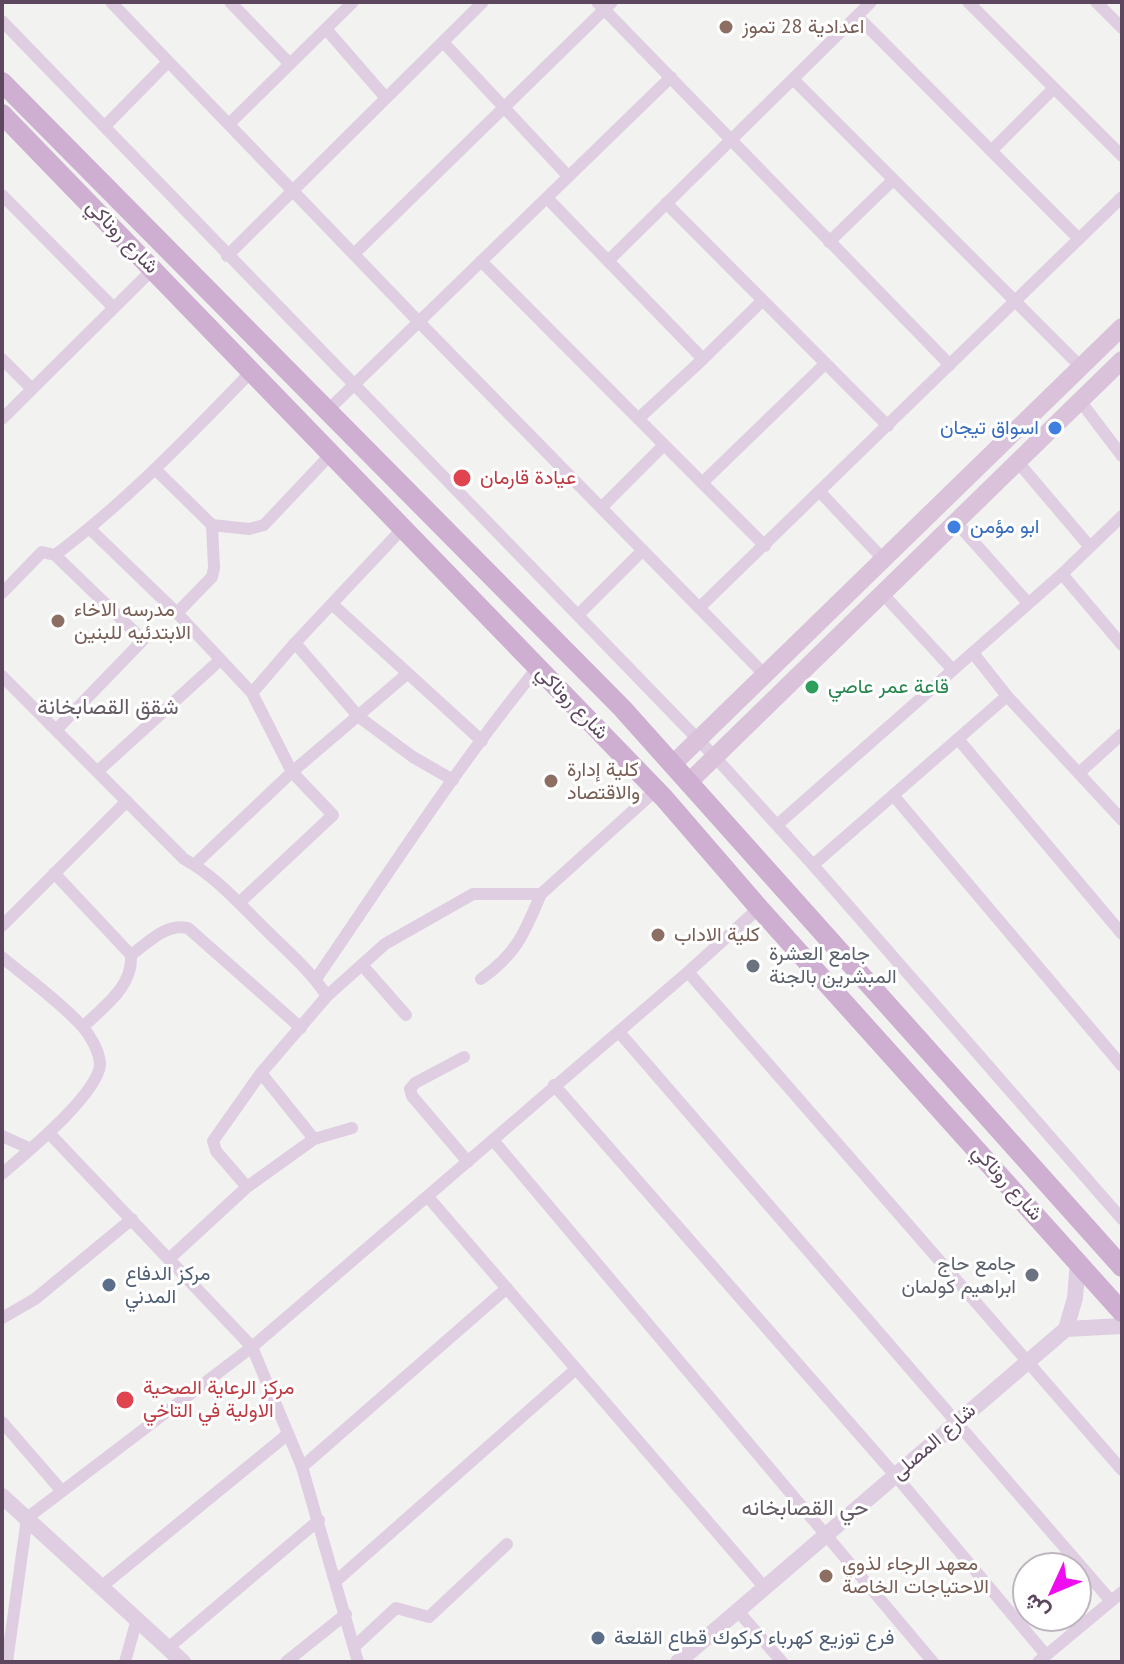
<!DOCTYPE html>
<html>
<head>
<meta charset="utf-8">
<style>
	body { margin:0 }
	#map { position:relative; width:1124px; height:1664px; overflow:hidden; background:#f2f3f0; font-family:"PT Sans",Vazirmatn,sans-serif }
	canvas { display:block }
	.frame { position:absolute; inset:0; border:4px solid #5d475f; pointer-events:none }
	.north { position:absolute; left:1012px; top:1552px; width:80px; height:80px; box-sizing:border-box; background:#fff; border:2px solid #beb5bf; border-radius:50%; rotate:226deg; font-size:22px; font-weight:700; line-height:32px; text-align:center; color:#5d475f }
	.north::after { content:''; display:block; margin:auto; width:28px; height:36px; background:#f00cf1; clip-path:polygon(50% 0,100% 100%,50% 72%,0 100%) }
</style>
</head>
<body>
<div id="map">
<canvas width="1124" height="1664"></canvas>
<div class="frame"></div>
<div class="north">ش</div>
</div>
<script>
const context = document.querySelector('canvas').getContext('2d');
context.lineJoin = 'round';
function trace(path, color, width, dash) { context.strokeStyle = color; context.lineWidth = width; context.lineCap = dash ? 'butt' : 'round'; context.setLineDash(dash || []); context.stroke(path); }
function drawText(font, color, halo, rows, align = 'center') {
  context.font = font + ' "PT Sans",Vazirmatn,sans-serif'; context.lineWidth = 6; context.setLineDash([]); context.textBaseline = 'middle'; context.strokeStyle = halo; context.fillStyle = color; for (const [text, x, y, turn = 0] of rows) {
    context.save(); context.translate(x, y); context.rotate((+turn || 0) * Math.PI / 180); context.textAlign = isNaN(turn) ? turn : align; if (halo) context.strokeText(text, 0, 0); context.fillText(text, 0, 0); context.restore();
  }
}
const minor = new Path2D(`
	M111 2 419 322 765 675
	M230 2 290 64
	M597 2 950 365
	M968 2 1122 156
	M1096 2 1122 28
	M857 16 1079 239
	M2 21 715 757 813 865 1122 1219
	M326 29 386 98
	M443 42 568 176
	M793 79 1081 367
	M229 124 353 2
	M105 126 168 62
	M991 151 1054 88
	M2 195 114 308
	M547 198 703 359 762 301
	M666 203 888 426
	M829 242 893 180
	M354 254 612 2
	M227 256 483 2
	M481 261 765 546
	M608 261 871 2
	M2 359 32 389
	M1081 402 1122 456
	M327 411 671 77
	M2 419 153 269
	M638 419 703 359
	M1017 461 1090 547
	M156 470 212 525 249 529 264 525 331 454
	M702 483 825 364
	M820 492 884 560
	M601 508 664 445
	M955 521 1028 603
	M90 529 177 613 252 693 292 772 333 815 239 903
	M55 555C127 501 188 437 250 373
	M1062 574 1122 645
	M2 593 42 552 55 555 143 640 56 730
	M882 593 953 670
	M332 604 482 741
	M699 608 1122 197
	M177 613 212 577 214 568 212 525
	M578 615 643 550
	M295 643 359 717 413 757 453 780
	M973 653 1007 696 1122 820
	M2 676 184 859C214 875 240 904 264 928 286 950 310 970 327 996
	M252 693 295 643 403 528
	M958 739 1122 934
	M98 771 220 660
	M1079 773 1122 734
	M893 795 1122 1066
	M777 825 1062 574 1122 516
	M195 864 292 772 407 674
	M813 865 1007 696
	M54 873 131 955C133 987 104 1006 83 1027
	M2 926 127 801
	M131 955C149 942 166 923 188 928L301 1028
	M2 957C28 979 59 1001 82 1026 90 1035 100 1052 100 1065 97 1095 26 1153 2 1174
	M362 965 406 1015
	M688 972 1122 1470
	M316 979C388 874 457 766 538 667
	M481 979C517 953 524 934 541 894
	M619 1032 1111 1601
	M464 1057 415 1083 410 1089 412 1096 468 1162
	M261 1073 314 1139
	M554 1085 895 1475 1046 1655
	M49 1133 252 1347 302 1467 358 1662
	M2 1136 31 1149
	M493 1140 933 1662
	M247 1187 216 1151 213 1141 261 1073 327 996 385 944 473 894H541L656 790
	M428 1197 765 1588
	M170 1258 247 1187 314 1139 352 1128
	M2 1318 35 1299 132 1219
	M2 1422 61 1490
	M302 1467 507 1288
	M336 1581 576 1369
	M101 1587 288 1434
	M738 1611 782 1662
	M354 1647 396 1608 429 1617 507 1544
	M168 1648 319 1520
	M7 1662 27 1518 252 1347 688 972 759 908
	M125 1662 137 1619
	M286 1662 346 1614
	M1038 1662 1122 1592`);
const tertiary = new Path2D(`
	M1066 1329 1122 1326
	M2 1496 183 1662
	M678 1662 1066 1329 1075 1298 1078 1262`);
const secondary = new Path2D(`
	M672 765 1122 327
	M688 783 1122 360`);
const primary = new Path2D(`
	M2 82 622 708 1122 1267
	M2 114 664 798 759 908 1122 1312`);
const markers = [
	[726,27,8,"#8d6e63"],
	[1055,428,8,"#3f7fe0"],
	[462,478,10,"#e0444e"],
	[954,527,8,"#3f7fe0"],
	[58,621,8,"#8d6e63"],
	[812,687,8,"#2e9e5b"],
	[551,781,8,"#8d6e63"],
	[658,935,8,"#8d6e63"],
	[753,966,8,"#6b7280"],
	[1032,1275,8,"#6b7280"],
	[109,1285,8,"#5c6f8a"],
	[125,1400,10,"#e0444e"],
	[826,1576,8,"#8d6e63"],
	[598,1638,8,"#5c6f8a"]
];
const educationNames = [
	["اعدادية 28 تموز",742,27],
	["مدرسه الاخاء",74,610],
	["الابتدئيه للبنين",74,633],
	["كلية إدارة",567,770],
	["والاقتصاد",567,793],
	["كلية الاداب",674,935],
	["معهد الرجاء لذوي",842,1564],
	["الاحتياجات الخاصة",842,1587]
];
const streetNames = [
	["شارع روناكي",122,237,46],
	["شارع روناكي",572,703,46],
	["شارع روناكي",1007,1183,48],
	["شارع المصلى",934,1442,-41]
];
const shopNames = [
	["اسواق تيجان",1039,428],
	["ابو مؤمن",970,527,"left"]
];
const healthNames = [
	["عيادة قارمان",480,478],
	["مركز الرعاية الصحية",143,1388],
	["الاولية في التاخي",143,1411]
];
const leisureNames = [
	["قاعة عمر عاصي",828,687]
];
const worshipNames = [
	["جامع العشرة",769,954],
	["المبشرين بالجنة",769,977],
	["جامع حاج",1016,1264,"right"],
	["ابراهيم كولمان",1016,1287,"right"]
];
const serviceNames = [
	["مركز الدفاع",125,1274],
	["المدني",125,1297],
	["فرع توزيع كهرباء كركوك قطاع القلعة",614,1638]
];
const neighbourhoodNames = [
	["شقق القصابخانة",108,708],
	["حي القصابخانه",805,1509]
];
trace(minor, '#dfcee1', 12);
trace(tertiary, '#dfcee1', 16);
trace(secondary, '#d9c2da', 18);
trace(primary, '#ceaed1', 20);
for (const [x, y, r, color] of markers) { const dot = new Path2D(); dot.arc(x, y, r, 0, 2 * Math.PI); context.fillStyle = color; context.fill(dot); trace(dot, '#fff', 3); }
drawText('20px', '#785e54', '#fff', educationNames, 'left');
drawText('20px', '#5d475f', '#fff', streetNames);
drawText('20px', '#366cbe', '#fff', shopNames, 'right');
drawText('20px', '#be3a42', '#fff', healthNames, 'left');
drawText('20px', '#27864d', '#fff', leisureNames, 'left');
drawText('20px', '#5b616d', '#fff', worshipNames, 'left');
drawText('20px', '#4e5e75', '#fff', serviceNames, 'left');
drawText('22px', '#665c66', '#fff', neighbourhoodNames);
</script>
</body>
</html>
